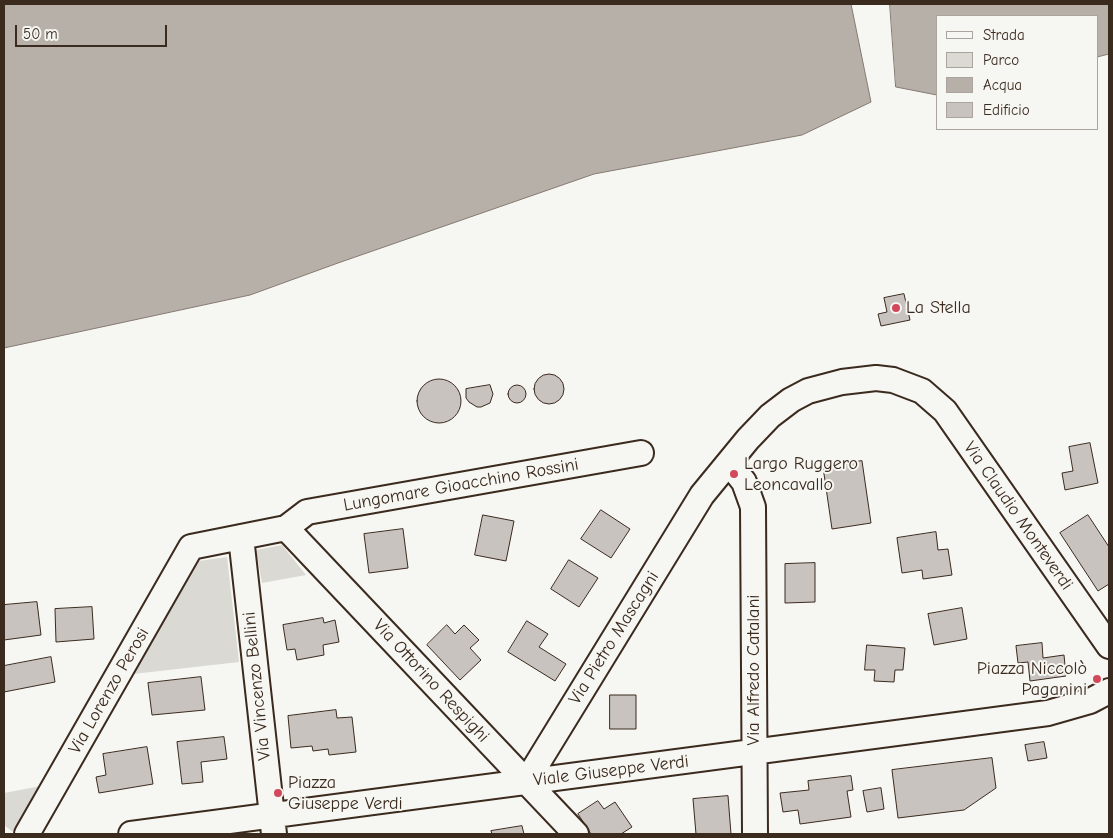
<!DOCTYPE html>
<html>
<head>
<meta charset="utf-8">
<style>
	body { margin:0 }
	#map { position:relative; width:1113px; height:838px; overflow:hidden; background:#f6f6f2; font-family:"Comic Neue",sans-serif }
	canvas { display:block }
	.frame { position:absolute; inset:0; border:5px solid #3b2a1e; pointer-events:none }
	.legend { position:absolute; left:936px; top:15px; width:162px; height:115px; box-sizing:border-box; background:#f6f6f2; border:1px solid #aba49d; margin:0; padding:6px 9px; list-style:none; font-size:15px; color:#3b2a1e }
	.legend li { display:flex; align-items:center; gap:10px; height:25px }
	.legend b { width:25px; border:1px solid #aba49d }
	.scale { position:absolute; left:15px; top:25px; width:152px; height:22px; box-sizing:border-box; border:2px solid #3b2a1e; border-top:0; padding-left:6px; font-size:15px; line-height:18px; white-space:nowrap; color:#3b2a1e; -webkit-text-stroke:4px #f6f6f2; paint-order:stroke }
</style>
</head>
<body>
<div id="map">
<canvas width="1113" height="838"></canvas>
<div class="frame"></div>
<ul class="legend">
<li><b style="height:6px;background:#f6f6f2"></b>Strada</li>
<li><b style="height:14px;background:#dad9d3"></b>Parco</li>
<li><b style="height:14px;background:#b6b0a9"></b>Acqua</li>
<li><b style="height:14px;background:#c8c3be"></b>Edificio</li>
</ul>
<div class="scale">50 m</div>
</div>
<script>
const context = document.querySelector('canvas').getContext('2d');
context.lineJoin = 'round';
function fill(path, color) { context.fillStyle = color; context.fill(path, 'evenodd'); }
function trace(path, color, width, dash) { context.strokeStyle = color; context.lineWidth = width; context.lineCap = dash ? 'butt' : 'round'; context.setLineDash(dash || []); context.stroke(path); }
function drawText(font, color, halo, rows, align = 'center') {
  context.font = font + ' "Comic Neue",sans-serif'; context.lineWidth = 4; context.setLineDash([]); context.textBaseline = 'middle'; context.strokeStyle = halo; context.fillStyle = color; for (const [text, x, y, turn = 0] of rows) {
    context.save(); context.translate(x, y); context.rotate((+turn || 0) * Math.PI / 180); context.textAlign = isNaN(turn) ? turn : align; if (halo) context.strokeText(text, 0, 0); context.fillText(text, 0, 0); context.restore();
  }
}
const green = new Path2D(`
	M282 545 306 575 262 583 256 550Z
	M227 557 239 662 133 674 199 561Z
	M41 786 13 832 4 825V793Z`);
const water = new Path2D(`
	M4 4H851L871 102 802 135 594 174 338 263 250 295 4 348Z
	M890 4H1109V54L1097 57V16H937V95L896 87Z`);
const building = new Path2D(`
	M904 294 910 320 881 326 878 314 887 312 884 298Z
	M534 389a15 15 0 1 1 30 0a15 15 0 1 1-30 0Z
	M417 401a22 22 0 1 1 44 0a22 22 0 1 1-44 0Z
	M508 394a9 9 0 1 1 18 0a9 9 0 1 1-18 0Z
	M490 385 493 394 490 403 481 407H477L469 402 466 398V389Z
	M1090 443 1098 483 1065 490 1062 473 1073 471 1069 447Z
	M862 461 871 523 832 529 823 467Z
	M601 510 630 529 611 558 581 539Z
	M483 515 514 521 506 561 475 555Z
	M1088 515 1109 547V584L1098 591 1060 533Z
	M403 529 408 568 369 573 364 534Z
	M936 532 938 550 948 549 952 575 923 579 922 570 902 573 897 538Z
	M569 560 598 578 579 607 551 589Z
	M815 563V602L785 603V564Z
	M37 602 41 635 4 640V605Z
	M92 607 94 639 56 642 55 609Z
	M962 608 967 639 934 645 928 614Z
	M323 618 324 623 335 620 339 642 323 645 324 655 297 660 295 649 287 650 283 625Z
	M527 621 548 634 539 647 566 664 555 681 508 652Z
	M447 625 455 634 464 625 479 640 470 648 481 660 460 680 427 645Z
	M1042 643 1043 658 1064 655 1066 676 1030 681 1028 662 1018 663 1016 646Z
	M867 645 905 648 903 670H895L894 682 874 681 875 670H865Z
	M51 657 55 682 4 692V666Z
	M201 677 205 710 152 715 148 683Z
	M610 695H636V729H610Z
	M336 710 337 718 352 717 356 752 329 755 328 749 313 751 312 746 291 748 288 716Z
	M224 737 227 759 201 762 203 782 182 784 177 742Z
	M1044 742 1047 758 1028 761 1025 745Z
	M147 747 153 784 99 793 96 777 106 775 103 754Z
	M992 758 996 788 964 810 898 818 892 770Z
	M851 776 853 790 847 791 851 817 800 824 798 810 783 812 780 793 809 790 808 781Z
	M881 788 884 809 867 812 863 791Z
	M728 796 731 834H696L693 799Z
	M598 801 604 809 615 802 632 827 621 834H591L578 814Z
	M522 826 524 834H492L491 831Z`);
const street = new Path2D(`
	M729 463 744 482 753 507 755 834
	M286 528 576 834
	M241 537 274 834
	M526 782 702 495 748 439 770 416 791 400 808 391 842 382 876 378 893 380 922 391 945 411 1109 646
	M27 834 191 547 286 528 307 512 641 453
	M131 834 1048 713 1090 701 1109 691`);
const markers = [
	[896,308,5,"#d1495b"],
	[734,474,5,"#d1495b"],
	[1097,679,5,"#d1495b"],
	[278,793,5,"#d1495b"]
];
const poiNames = [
	["La Stella",906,308],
	["Largo Ruggero",744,464],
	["Leoncavallo",744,485],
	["Piazza Niccolò",1087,669,"right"],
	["Paganini",1087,690,"right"],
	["Piazza",288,783],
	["Giuseppe Verdi",288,804]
];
const streetNames = [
	["Lungomare Gioacchino Rossini",461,485,-10],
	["Via Claudio Monteverdi",1018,516,55],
	["Via Pietro Mascagni",614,638,-58],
	["Via Alfredo Catalani",754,670,-90],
	["Via Ottorino Respighi",431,681,47],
	["Via Vincenzo Bellini",257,686,-96],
	["Via Lorenzo Perosi",109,691,-60],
	["Viale Giuseppe Verdi",611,771,-7]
];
fill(green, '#dad9d3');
fill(water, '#b6b0a9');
trace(water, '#857a71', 1);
fill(building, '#c8c3be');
trace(building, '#3b2a1e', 1);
trace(street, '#3b2a1e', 28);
trace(street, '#f6f6f2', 24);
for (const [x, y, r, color] of markers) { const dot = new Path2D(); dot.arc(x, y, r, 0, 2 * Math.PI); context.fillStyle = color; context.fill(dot); trace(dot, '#f6f6f2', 2); }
drawText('18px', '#3b2a1e', '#f6f6f2', poiNames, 'left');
drawText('18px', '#3b2a1e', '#f6f6f2', streetNames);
</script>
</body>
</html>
